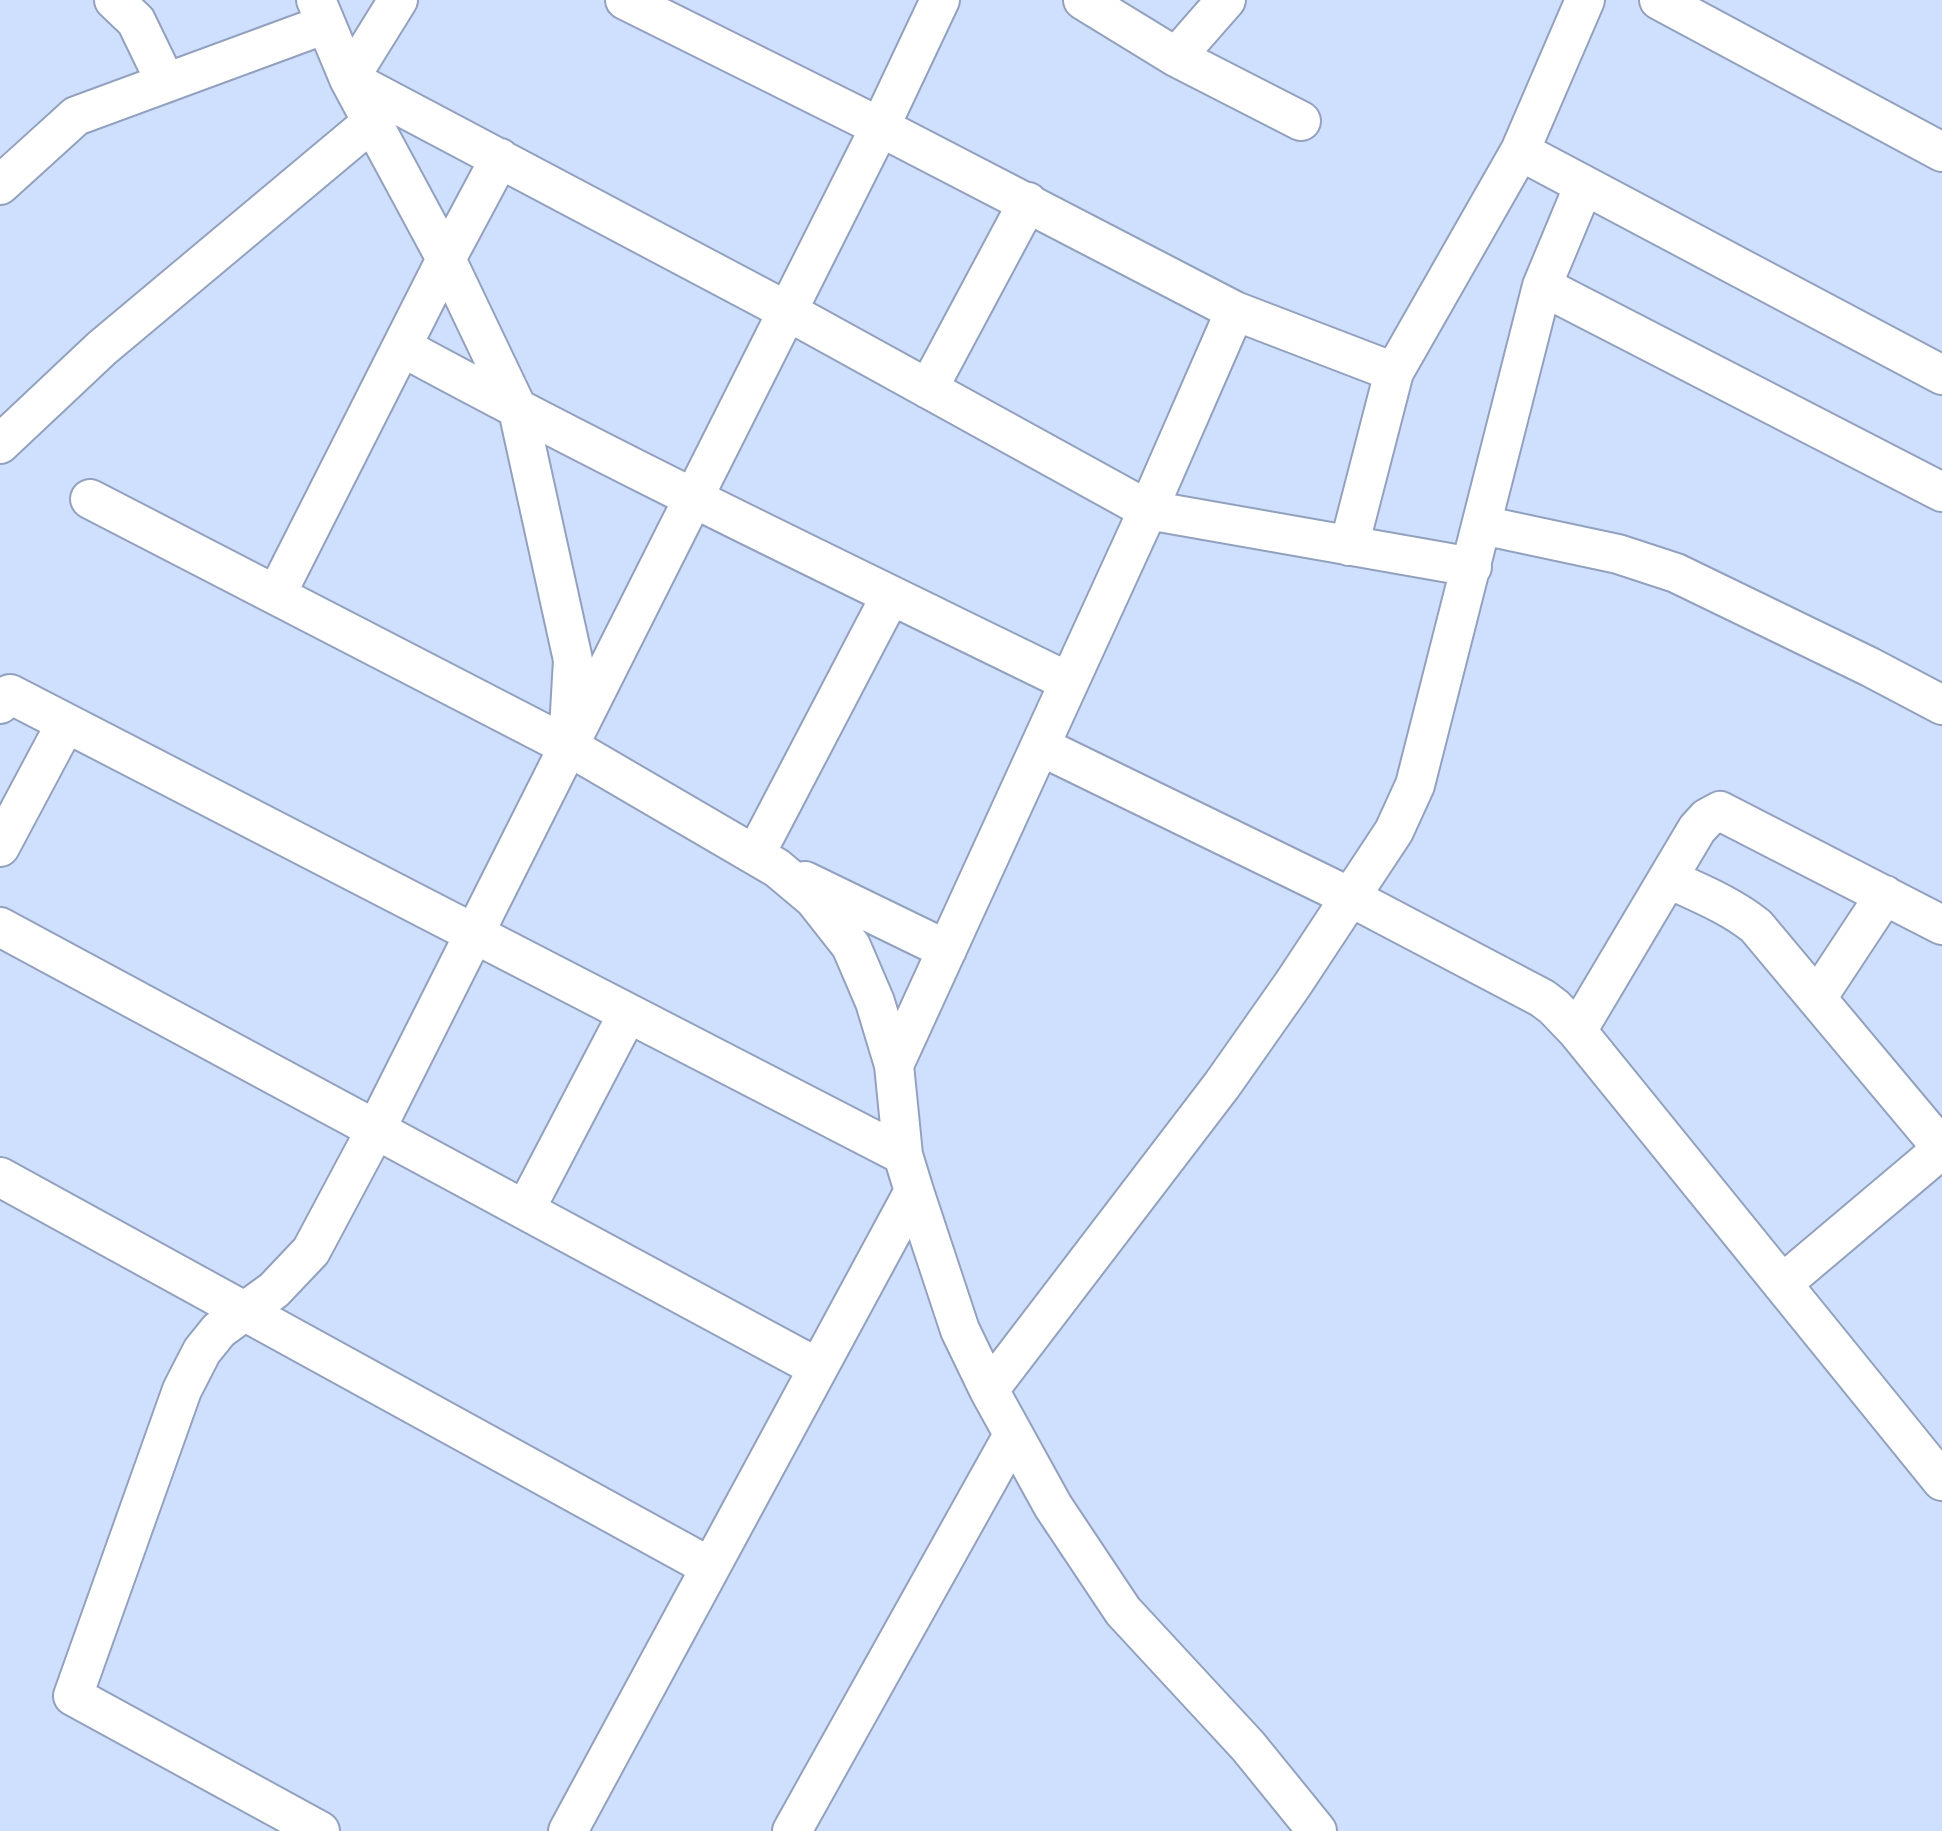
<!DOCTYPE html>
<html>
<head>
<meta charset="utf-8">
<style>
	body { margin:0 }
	canvas { display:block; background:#cfdffe }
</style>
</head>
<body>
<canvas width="1942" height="1831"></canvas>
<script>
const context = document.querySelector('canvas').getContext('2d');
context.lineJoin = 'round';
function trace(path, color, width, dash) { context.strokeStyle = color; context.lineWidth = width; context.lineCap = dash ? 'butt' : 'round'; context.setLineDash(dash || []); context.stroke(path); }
const minor = new Path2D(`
	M114 0 136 21 166 83
	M316 0 349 79 446 259 518 410 573 660 568 746 777 868 814 899 851 946 875 1002 894 1065 903 1155 914 1191 960 1330 989 1390 1053 1506 1123 1611 1248 1746 1317 1831
	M398 0 349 79 787 311 1148 510 1472 567
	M625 0 880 127 1235 311 1394 372
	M1083 0 1176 57 1301 121
	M1659 0 1942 152
	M1176 57 1226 0
	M1520 151 1942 375
	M0 185 76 116 326 24
	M1542 286 1942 492
	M402 347C621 466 846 573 1069 682
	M928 389 1028 202
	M0 444 102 348 372 122
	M90 499 568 746
	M1482 525 1618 554 1676 573 1870 667 1942 705
	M1349 546 1394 372 1520 151 1585 0
	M276 595 446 259 500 158
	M0 704 10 694 903 1155
	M1040 746 1350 897 1542 998 1554 1007 1577 1031
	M0 847 66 723
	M755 855 891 595
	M1669 879C1699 893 1730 905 1756 926L1942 1148
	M805 881 947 950
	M1942 925 1720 811 1707 818 1697 829 1577 1031 1942 1481
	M0 927 818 1368
	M1817 998 1885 895
	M894 1065 1148 510 1235 311
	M0 1177 710 1567
	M525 1210 628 1013
	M1782 1284 1942 1149
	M989 1390 1222 1085 1293 984 1394 831 1415 785 1542 286 1584 185
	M320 1831 73 1696 182 1390 202 1351 219 1330 274 1290 311 1251 376 1129 880 127 940 0
	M568 1831 914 1191
	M792 1831 1013 1435`);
trace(minor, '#92a1be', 42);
trace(minor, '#fff', 38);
</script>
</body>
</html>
